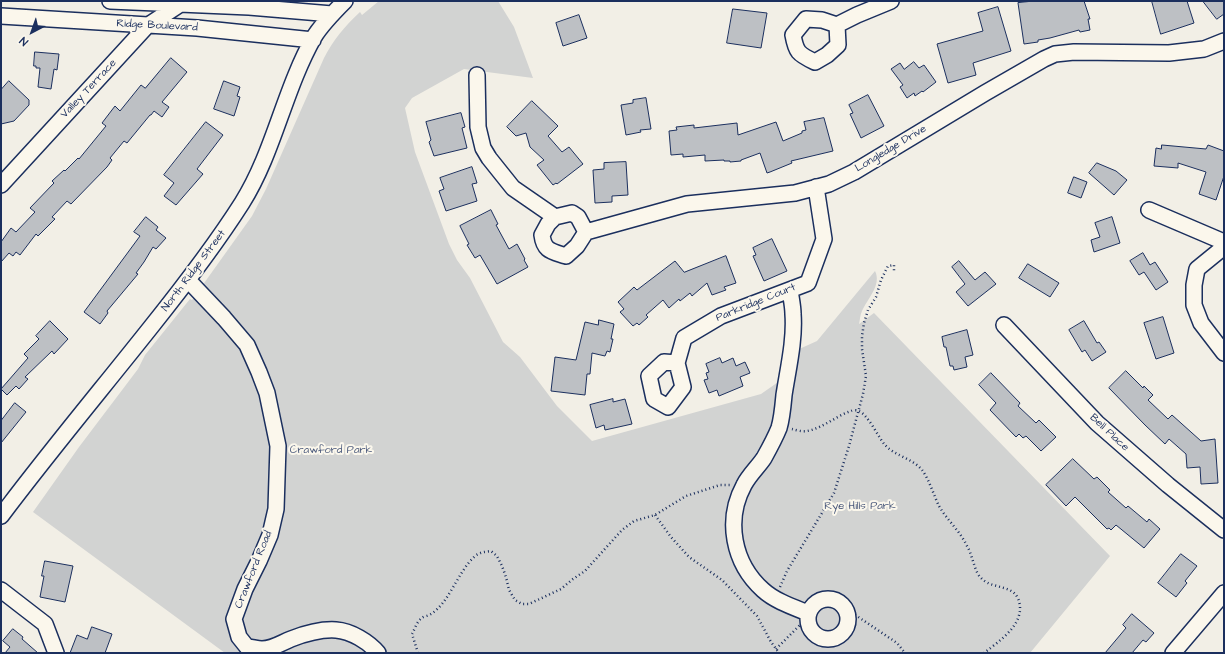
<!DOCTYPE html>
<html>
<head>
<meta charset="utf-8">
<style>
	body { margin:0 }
	#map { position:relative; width:1225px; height:654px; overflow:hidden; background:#f2efe6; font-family:"Architects Daughter",sans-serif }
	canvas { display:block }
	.frame { position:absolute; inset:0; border:2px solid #1b2f5e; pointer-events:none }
	.north { position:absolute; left:12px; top:12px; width:40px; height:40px; -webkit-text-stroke:3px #fbf7ec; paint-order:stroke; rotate:221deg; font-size:11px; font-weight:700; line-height:16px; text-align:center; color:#1b2f5e }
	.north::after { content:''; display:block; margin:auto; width:14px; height:18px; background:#1b2f5e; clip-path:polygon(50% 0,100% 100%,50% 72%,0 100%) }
</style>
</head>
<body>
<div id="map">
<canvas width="1225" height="654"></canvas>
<div class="frame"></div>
<div class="north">N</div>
</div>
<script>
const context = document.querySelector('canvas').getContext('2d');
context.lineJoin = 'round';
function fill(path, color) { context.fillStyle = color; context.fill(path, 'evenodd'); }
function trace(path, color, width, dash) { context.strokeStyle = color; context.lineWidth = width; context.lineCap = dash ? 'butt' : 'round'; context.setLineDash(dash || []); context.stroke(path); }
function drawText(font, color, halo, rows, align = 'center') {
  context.font = font + ' "Architects Daughter",sans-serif'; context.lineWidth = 4; context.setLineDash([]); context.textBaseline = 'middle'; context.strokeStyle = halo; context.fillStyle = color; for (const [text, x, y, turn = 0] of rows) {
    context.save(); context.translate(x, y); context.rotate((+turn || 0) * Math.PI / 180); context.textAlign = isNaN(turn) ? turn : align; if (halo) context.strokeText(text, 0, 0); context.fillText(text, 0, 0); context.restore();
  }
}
const green = new Path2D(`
	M379 1H498L514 27 533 78 464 69 412 98 405 108 415 152 449 244 457 260 470 278 503 342 520 357 557 406 592 441 761 394 794 371 797 350 817 341 875 271C882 285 867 299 862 311 860 315 860 320 859 324L874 313 1110 556 1030 653H225L33 512 79 447 138 369 145 355 190 299 192 300 252 216 266 189 324 58C333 40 345 26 360 12L362 15Z`);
const building = new Path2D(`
	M1034 1H1084L1090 19H1088L1090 30 1080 32 1079 30 1050 38 1038 40V42L1024 44 1018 3Z
	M1152 1H1187L1194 23 1161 34Z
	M1203 1H1224V14L1217 19Z
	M998 7 1011 51 973 63 976 75 948 83 937 44 983 31 978 13Z
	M733 9 767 13 761 48 727 43Z
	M579 15 587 38 563 46 556 23Z
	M35 52 59 54 57 70 54 69 51 89 38 87 40 68H36V66H34Z
	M171 58 187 72 162 102 169 107 162 117 154 111 151 115H150L127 143 124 141 110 158 112 160 107 167 71 204 67 201 52 217 55 219 38 236 36 234 20 255 16 252 13 256 9 253 1 262V242L11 228 16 232 35 212 30 208 54 183 52 181 64 170 65 171 78 158 79 159 106 126 102 123 115 106 120 111 141 85 145 88Z
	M914 62 919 68 924 65 936 82 923 92 922 91 915 96 914 93 907 98 900 87 903 85 891 69 900 63 904 69Z
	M9 81 29 100V105L14 121 1 124V90Z
	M224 81 240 87 237 96 240 97 234 116 214 109Z
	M868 95 884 126 861 138 850 114 853 113 849 105Z
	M646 98 651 129 640 130 641 132 626 135 621 105 633 103V100Z
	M532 101 558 126 548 136 562 152 569 147 583 164 557 184 556 183 553 185 537 165 544 160 530 147 526 133 516 136 507 127Z
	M461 113 465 127 462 128 467 148 434 156 429 142 431 140 426 122Z
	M824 118 833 151 791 161 792 163 770 172 767 173 760 153 741 160V161L730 162V161H724V160L705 161V155L683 157V154L671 155 669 131 677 130 676 127 694 125V128L737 123 738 135 776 122 783 141 802 133V131L806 130 804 122Z
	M206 122 223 135 197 169 203 174 176 205 164 196 174 183 164 175Z
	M1162 145 1206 149 1208 145 1224 151V176L1216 200 1199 194 1206 172 1178 163V168L1154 166 1156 148 1161 149Z
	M626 162 628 195 612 196V202L595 203 593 170 604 169V163Z
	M1097 163 1116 171 1127 180 1114 195 1089 173Z
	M472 167 477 183 472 184 477 201 446 211 439 191 444 189 440 178Z
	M1074 177 1087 182 1081 198 1068 193Z
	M491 210 498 224 496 225 509 249 517 244 525 259 524 260 528 267 497 284 480 255 475 258 467 245 469 244 460 226Z
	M146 217 158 227 156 230 166 238 156 249 153 247 144 262 136 273 138 274 107 311 108 313 100 324 84 312 140 236 134 232Z
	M1112 217 1120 243 1094 252 1091 240 1100 237 1095 223Z
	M772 239 787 271 764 281 753 256 756 255 753 248Z
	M1143 253 1150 265 1155 262 1168 282 1156 290 1144 272 1139 275 1130 261Z
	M726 256 736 283 724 287 726 290 712 295 707 283 692 296 690 293 680 301 679 299 669 308 663 300 646 315 648 317 639 325 637 323 633 326 620 312 624 309 618 302 634 287 637 290 675 261 684 272Z
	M959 261 975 280 985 272 996 284 968 306 956 292 965 284 952 267Z
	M1028 264 1059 283 1050 297 1019 278Z
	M1163 317 1174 353 1156 359 1144 323Z
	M599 320 614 324 611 339H613L610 352 607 351 605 356 592 353 590 374H587L585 395 551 391 555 357 576 360 585 322 598 325Z
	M50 321 68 339 54 354 52 351 25 377 28 379 19 389 16 386 7 395 1 389 28 358 24 354 39 339 36 336Z
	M1084 321 1097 343 1099 342 1106 352 1092 361 1085 350 1082 352 1069 330Z
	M967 330 973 355 965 357 967 367 954 370 953 366H950L946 347H944L942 337Z
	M720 358 722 363 733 358 736 366 745 362 750 373 740 377 743 386 719 396 717 390 709 393 704 380 708 379 706 373 709 372 706 364Z
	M1126 371 1143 388 1144 386 1153 395 1148 400 1168 419 1172 415 1201 441 1215 439 1218 483 1201 484 1200 467 1187 468 1186 454 1169 439 1165 444 1145 425 1109 388Z
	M991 373 1020 403 1018 406 1036 423 1039 420 1056 437 1041 451 1026 436 1023 438 1019 434 1016 437 990 410 996 403 979 385Z
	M613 399V402L625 399 632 424 605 430 604 425 596 428 590 405Z
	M15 403 26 412 1 443V421Z
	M1073 459 1094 479 1097 477 1110 490 1108 492 1126 508 1128 506 1147 522 1149 519 1160 529 1144 548 1116 525 1111 530 1109 528 1107 529 1075 497 1066 506 1046 485Z
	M1181 554 1197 566 1185 581 1187 583 1176 597 1158 583Z
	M45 561 73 566 65 602 40 597 44 576H42Z
	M1132 614 1154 633 1146 642 1143 640 1132 653H1105L1126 628 1123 625Z
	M92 627 112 634 105 653H70L77 635 87 639Z
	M13 629 23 637 22 639 38 653H5L10 647 3 641Z`);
const path = new Path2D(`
	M792 429C796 430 802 432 807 431 823 428 836 416 851 411 853 410 857 410 859 411 869 416 878 437 885 445 895 456 912 458 922 470 929 479 934 496 939 506 947 520 960 531 967 546 972 554 973 565 978 574 989 593 1018 580 1020 607 1021 627 998 642 984 653
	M655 515 671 537 689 557 722 580 757 616 771 642 779 653
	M780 587 787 571 834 493 849 446 863 394 866 376 862 349V336L864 323 868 310 876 297 881 280 888 266 894 265V272
	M845 608 897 643 905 653
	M776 649 800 625
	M418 653 412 634C415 629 417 621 422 618 424 616 428 616 431 614 449 603 458 572 474 557 479 552 485 552 491 551L497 556 502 566 506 577 509 590 515 600 522 604H529L561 589 573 579 585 571 622 530 634 521 655 515 686 496 720 485H730`);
const minor = new Path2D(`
	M110 1 249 7 332 14
	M1 16 197 28 313 40
	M837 25 838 45 827 55 815 62C798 54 796 52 793 35L806 19 822 20 837 25 857 15 891 1
	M477 75 478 127 483 148 489 158 513 188 555 217 572 213 578 217 586 232
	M1 185 147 26 182 3 184 1
	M1149 210 1224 242
	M555 217 548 224 542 235C544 251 551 251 566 256L577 246 586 232
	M586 232 687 204 795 193 829 184 854 172 985 93 1044 59 1055 54 1074 52 1169 53 1204 49 1224 41
	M1224 247 1197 269 1194 285V305L1201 323 1224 353
	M188 280 224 318 247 345 259 372 267 393 278 446 276 509 270 535 259 561 245 589 234 619 239 637 247 647C251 647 257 649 262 649 273 649 281 643 291 639 304 634 322 629 336 630 351 631 369 642 378 653
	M790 290C791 298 793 306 793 314 795 340 788 369 784 395 783 406 782 418 779 428 775 438 769 449 764 458 758 467 749 475 744 485 725 520 733 563 763 590 775 601 793 607 808 613
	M1004 325 1097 423 1168 485 1224 530
	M677 363 664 362 649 376 654 399 668 407 683 387 677 363 684 338 721 316 808 283 824 239 816 187
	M1 516C49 452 101 390 151 327 183 287 214 247 242 203 274 152 284 90 314 37 322 24 334 12 345 1
	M1 590 45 624 56 653
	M808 619a20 20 0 1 1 40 0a20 20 0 1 1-40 0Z
	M1173 653 1224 593`);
const streetNames = [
	["Ridge Boulevard",157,26,3],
	["Valley Terrace",89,89,-47],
	["Longledge Drive",891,149,-31],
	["North Ridge Street",194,271,-53],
	["Parkridge Court",756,303,-22],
	["Bell Place",1109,433,43],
	["Crawford Road",254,570,-68]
];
const parkNames = [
	["Crawford Park",331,451],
	["Rye Hills Park",860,507]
];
fill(green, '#d2d3d2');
fill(building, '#bdc0c4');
trace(building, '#1b2f5e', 1);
trace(minor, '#1b2f5e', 18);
trace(path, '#1b2f5e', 2.5, [1, 3]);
trace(minor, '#fbf7ec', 15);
drawText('11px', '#1b2f5e', '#fbf7ec', streetNames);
drawText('11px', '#49587b', '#fbf7ec', parkNames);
</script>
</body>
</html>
